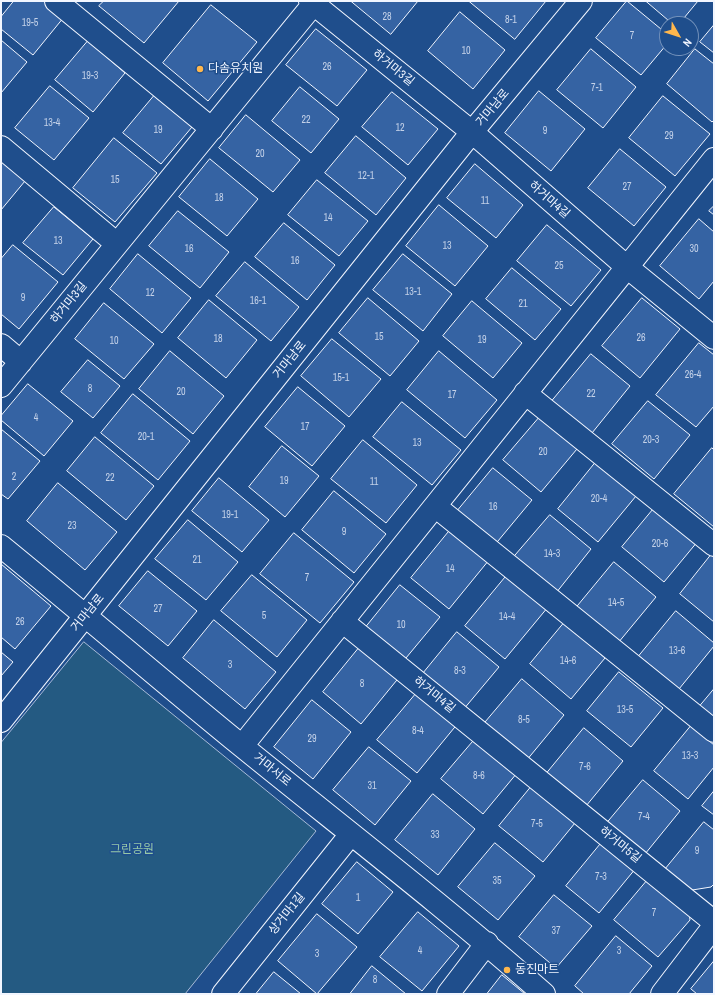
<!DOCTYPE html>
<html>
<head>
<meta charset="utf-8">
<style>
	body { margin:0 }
	#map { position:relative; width:715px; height:995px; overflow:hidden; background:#1f4e8c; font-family:"Archivo Narrow",sans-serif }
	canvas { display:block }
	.frame { position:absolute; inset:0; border:2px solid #f2f6ff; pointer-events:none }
	.north { position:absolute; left:659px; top:16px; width:40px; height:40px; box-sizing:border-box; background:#1f4e8c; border:1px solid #7391ba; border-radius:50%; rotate:129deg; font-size:11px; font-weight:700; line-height:16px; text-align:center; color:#f2f6ff }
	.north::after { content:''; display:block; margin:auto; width:14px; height:18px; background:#ffb74d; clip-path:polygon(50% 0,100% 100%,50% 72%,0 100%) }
</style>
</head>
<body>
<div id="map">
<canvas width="715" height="995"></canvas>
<div class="frame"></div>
<div class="north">N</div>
</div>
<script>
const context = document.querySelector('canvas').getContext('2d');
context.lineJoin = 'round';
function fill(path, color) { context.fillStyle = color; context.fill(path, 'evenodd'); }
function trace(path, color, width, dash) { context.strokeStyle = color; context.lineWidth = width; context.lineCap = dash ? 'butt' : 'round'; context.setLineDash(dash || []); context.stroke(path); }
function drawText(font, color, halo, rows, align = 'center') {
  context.font = font + ' "Archivo Narrow","Noto Sans KR",sans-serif'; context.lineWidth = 3; context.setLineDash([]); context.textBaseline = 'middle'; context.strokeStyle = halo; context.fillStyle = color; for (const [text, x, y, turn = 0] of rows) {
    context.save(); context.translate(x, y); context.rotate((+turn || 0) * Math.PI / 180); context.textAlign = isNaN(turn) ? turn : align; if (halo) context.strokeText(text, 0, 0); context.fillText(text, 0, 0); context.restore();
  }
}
const green = new Path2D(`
	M84 642 316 831 185 994H1V743Z`);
const building = new Path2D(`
	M14 1H44L64 17 33 55 1 29V17Z
	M104 1H179L144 43 99 6Z
	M351 1H418L391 34Z
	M469 1H546L515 39Z
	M627 1 667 34V44L641 75 596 38Z
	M646 1H698L679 24H673Z
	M211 5 257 42 208 101 163 63Z
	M460 12 505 50 473 89 428 51Z
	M714 25V53L700 42Z
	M316 29 367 70 337 106 286 65Z
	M1 40 27 62 1 93Z
	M88 41 125 73 93 112 55 80Z
	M591 49 636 87 603 128 557 90Z
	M695 49 714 64V120L712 122 667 84Z
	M50 86 89 118 54 160 15 128Z
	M300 87 339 119 311 153 272 121Z
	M539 91 585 129 551 171 505 133Z
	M392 92 438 129 408 165 362 127Z
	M154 96 192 127 161 164 123 133Z
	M663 96 710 134 675 176 629 138Z
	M246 115 300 160 273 192 219 148Z
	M356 136 406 178 376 215 325 173Z
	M114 138 157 173 115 222 73 188Z
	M620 149 666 187 634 226 588 188Z
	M210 159 258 199 227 236 179 197Z
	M1 161 25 181 1 210Z
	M475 164 523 205 496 238 447 198Z
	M317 180 368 221 339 256 288 215Z
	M439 205 488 246 455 286 406 246Z
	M714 206V215L709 211Z
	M54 207 93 239 63 275 23 243Z
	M178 211 229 252 200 288 149 246Z
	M699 219 714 232V281L699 299 660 266Z
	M284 223 335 265 307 300 255 257Z
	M547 225 601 270 571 306 517 261Z
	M13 245 58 282 19 329 1 314V259Z
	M138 254 191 298 162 333 110 289Z
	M403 254 452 294 423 331 373 290Z
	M245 262 299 307 271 341 216 296Z
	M512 268 561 309 535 340 486 299Z
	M368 298 419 341 390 376 339 333Z
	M642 298 680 329 640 378 602 346Z
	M209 300 257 340 226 378 178 338Z
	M472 301 522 343 493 378 443 336Z
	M104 303 154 344 124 379 75 339Z
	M332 339 381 379 349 417 301 376Z
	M699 343 714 355V406L696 427 656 395Z
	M170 351 224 396 193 434 139 389Z
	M439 351 497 400 465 438 407 390Z
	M591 354 630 386 592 433 552 401Z
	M88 360 120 386 93 418 61 392Z
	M28 384 73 421 44 456 1 420V416Z
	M298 387 345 426 312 466 265 427Z
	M133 394 190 441 158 480 101 433Z
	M648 401 690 435 654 479 612 444Z
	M402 402 461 450 432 485 373 437Z
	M544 412 582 443 541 492 503 460Z
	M1 429 40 461 8 499 1 494Z
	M95 437 154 486 126 520 67 471Z
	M363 440 417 485 386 523 331 479Z
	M282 446 319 476 285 517 249 487Z
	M712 448 714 450V527L674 494Z
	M600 457 641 490 598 542 558 509Z
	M493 468 532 500 493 547 454 515Z
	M219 478 269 520 242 552 192 511Z
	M58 483 117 532 85 570 27 521Z
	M334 491 386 534 354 573 302 530Z
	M656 506 698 541 664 582 622 547Z
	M550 515 591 549 556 593 513 558Z
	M188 520 238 562 206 600 155 559Z
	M451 529 489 560 449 609 411 578Z
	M294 533 354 582 320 623 260 574Z
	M711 555 714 557V622L680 594Z
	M614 562 656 597 618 643 576 608Z
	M1 564 51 606 15 649 1 637Z
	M148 571 197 611 168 646 119 606Z
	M508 574 548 607 505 659 465 626Z
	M252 575 307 620 277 657 221 611Z
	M400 585 440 617 401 664 362 632Z
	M676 611 714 643V646L679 689 639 656Z
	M214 620 276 672 245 709 183 658Z
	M564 623 605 658 571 699 530 664Z
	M457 632 499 667 463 710 421 676Z
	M363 643 401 675 361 724 323 692Z
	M1 652 13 662 1 676Z
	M619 672 663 708 631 747 587 711Z
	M522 679 564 715 526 761 483 725Z
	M420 689 459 722 417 773 377 740Z
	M714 689V717L700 706Z
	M312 700 351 732 313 779 274 747Z
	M691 726 714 745V767L688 799 654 771Z
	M584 728 623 761 586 806 547 773Z
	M476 738 517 773 483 814 441 779Z
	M369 747 411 781 375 825 333 790Z
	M643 780 680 811 645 854 607 823Z
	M531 787 575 823 543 862 499 826Z
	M714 791V815L702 806Z
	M433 794 475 829 438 875 395 840Z
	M704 822 714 830V884L711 887 686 891 663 872Z
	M603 841 636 868 599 913 566 886Z
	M495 843 535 876 498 920 458 887Z
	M357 862 393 892 358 934 322 904Z
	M651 876 688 906 690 920 658 957 614 920Z
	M554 895 592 926 556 968 519 937Z
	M418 912 459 946 422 991 380 957Z
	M317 914 357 947 317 994 278 961Z
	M616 936 652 966 629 994H584L575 986Z
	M714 961V994H697L691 989Z
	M372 966 406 994H350Z
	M274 972 301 994H256Z
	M502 975 525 994H487Z`);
const street = new Path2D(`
	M56 1 212 129
	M310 1 472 132 627 267 714 338
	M1 147 117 244
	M1 345 21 362
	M1 386 316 1
	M525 393 714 545
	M435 506 714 731
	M1 546C82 612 162 681 243 747 344 829 447 908 544 994
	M342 621 714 922
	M1 721 472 132 581 1
	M242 746 714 159
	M223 994 351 834
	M448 994 487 943
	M662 994 714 926`);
const markers = [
	[200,69,4,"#ffb74d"],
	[507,970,4,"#ffb74d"]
];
const numberNames = [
	["28",387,17],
	["8-1",511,20],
	["19-5",30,23],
	["7",632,36],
	["10",466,51],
	["26",327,67],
	["19-3",90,76],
	["7-1",597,88],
	["22",306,120],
	["13-4",52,123],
	["12",400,128],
	["19",158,130],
	["9",545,131],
	["29",669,136],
	["20",260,154],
	["12-1",366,176],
	["15",115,180],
	["27",627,187],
	["18",219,198],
	["11",485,201],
	["14",328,218],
	["13",58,241],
	["13",447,246],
	["16",189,249],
	["30",694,249],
	["16",295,261],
	["25",559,266],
	["13-1",413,292],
	["12",150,293],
	["9",23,298],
	["16-1",258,301],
	["21",523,304],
	["15",379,337],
	["26",641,338],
	["18",218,339],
	["19",482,340],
	["10",114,341],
	["26-4",693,375],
	["15-1",341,378],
	["8",90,389],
	["20",181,392],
	["22",591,394],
	["17",452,395],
	["4",36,418],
	["17",305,427],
	["20-1",146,437],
	["20-3",651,440],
	["13",417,443],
	["20",543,452],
	["2",14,477],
	["22",110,478],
	["19",284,481],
	["11",374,482],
	["20-4",599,499],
	["16",493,507],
	["19-1",230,515],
	["23",72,526],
	["9",344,532],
	["20-6",660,544],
	["14-3",552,554],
	["21",197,560],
	["14",450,569],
	["7",307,578],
	["14-5",616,603],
	["27",158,609],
	["5",264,616],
	["14-4",507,617],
	["26",20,622],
	["10",401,625],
	["13-6",677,651],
	["14-6",568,661],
	["3",230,665],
	["8-3",460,671],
	["8",362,684],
	["13-5",625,710],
	["8-5",524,720],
	["8-4",418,731],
	["29",312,739],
	["13-3",690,756],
	["7-6",585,767],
	["8-6",479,776],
	["31",372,786],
	["7-4",644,817],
	["7-5",537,824],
	["33",435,835],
	["9",697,851],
	["7-3",601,877],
	["35",497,881],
	["1",358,898],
	["7",654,913],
	["37",556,931],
	["4",420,951],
	["3",619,951],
	["3",317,954],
	["8",375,980]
];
const streetNames = [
	["하거마3길",393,68,39],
	["거마남로",493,108,-50],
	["하거마4길",549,200,41],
	["하거마3길",69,303,-51],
	["거마남로",290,360,-51],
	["거마남로",88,613,-51],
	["하거마4길",434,695,39],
	["거마서로",272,770,39],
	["하거마5길",620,845,39],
	["상거마1길",287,914,-51]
];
const poiNames = [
	["다솜유치원",208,69],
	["동진마트",515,970]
];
const parkNames = [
	["그린공원",132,850]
];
fill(green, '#245a82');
trace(green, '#a8bbd7', 1);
fill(building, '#3563a3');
trace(building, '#f2f6ff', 1);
trace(street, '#f2f6ff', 24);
trace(street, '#1f4e8c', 22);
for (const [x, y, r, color] of markers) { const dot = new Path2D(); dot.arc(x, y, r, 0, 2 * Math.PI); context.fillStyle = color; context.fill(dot); trace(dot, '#1f4e8c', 1.5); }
drawText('10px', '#c3d1e8', null, numberNames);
drawText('12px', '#f2f6ff', '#1f4e8c', streetNames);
drawText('12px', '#f2f6ff', '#1f4e8c', poiNames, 'left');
drawText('12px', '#97c8a6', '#1f4e8c', parkNames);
</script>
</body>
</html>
